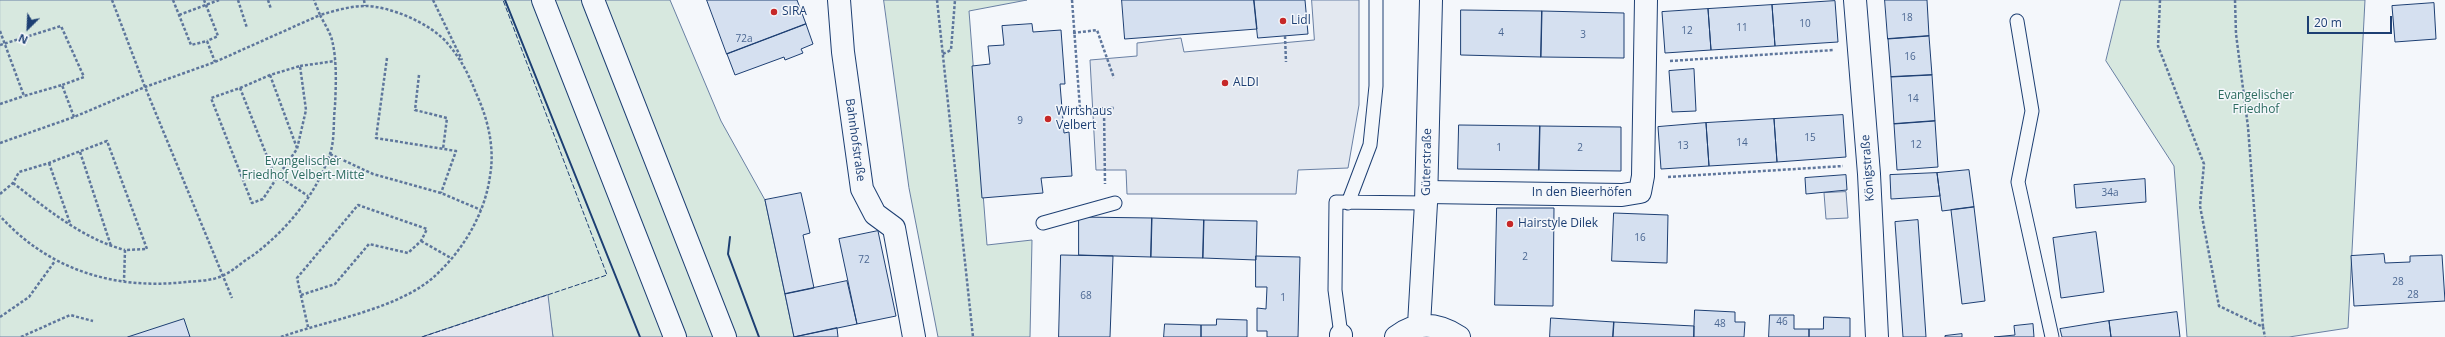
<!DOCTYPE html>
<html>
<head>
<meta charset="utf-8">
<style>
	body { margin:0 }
	#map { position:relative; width:2445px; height:337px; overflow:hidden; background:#f4f7fb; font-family:"Open Sans",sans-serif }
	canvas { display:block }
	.north { position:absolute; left:8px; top:8px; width:40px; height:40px; -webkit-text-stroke:3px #f4f7fb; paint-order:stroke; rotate:204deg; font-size:11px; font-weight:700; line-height:16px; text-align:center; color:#1d3f73 }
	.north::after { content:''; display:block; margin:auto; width:14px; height:18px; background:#1d3f73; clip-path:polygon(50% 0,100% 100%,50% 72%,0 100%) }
	.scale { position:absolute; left:2307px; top:16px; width:85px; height:18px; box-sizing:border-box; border:2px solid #1d3f73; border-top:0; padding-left:5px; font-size:12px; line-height:14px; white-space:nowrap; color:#1d3f73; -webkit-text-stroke:3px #f4f7fb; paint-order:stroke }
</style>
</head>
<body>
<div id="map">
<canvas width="2445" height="337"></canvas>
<div class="north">N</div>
<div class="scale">20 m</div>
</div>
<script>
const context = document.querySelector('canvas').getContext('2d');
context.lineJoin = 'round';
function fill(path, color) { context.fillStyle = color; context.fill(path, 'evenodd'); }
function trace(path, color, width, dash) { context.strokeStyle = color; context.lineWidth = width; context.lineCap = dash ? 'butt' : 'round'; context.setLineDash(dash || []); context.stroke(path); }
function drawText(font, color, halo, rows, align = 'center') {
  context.font = font + ' "Open Sans",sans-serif'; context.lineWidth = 3; context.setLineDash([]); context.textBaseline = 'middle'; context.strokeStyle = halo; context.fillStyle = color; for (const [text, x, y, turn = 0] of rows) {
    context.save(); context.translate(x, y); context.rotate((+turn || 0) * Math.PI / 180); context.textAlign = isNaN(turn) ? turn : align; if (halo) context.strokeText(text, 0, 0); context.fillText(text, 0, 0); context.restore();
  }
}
const green = new Path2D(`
	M0 0H670L721 121 765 200 794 337H553L547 295 422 337H0Z
	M884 0H1027L969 11 987 245 1032 240 1030 337H938L909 188Z
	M2121 0H2365L2348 328 2289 337H2187L2174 166 2106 61Z`);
const parking = new Path2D(`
	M1312 0H1359V105L1348 168 1298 170 1296 194H1127L1126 170H1096L1090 60 1137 56V43L1181 38 1184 52 1314 40Z
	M1846 192 1848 218 1826 219 1824 193Z
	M548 295 553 337H422Z`);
const building = new Path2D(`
	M707 0H797L806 24 727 54Z
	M1122 0H1254L1257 29 1125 39Z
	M1254 0H1305L1308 34 1258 38Z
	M1885 0H1927L1929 36 1888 39Z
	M1835 1 1838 42 1775 46 1772 5Z
	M2434 3 2436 39 2395 42 2392 6Z
	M1772 5 1775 46 1711 50 1708 9Z
	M1708 9 1711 50 1665 53 1662 12Z
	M1461 10 1542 11 1541 57 1461 55Z
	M1542 11 1624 13V58L1541 57Z
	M806 24 813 44 801 49 803 53 785 60 784 57 735 75 727 54Z
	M1032 24 1033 32 1061 30 1065 84H1060L1064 133 1069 132 1072 176 1041 178 1043 193 982 198 972 66 990 64 988 46 1004 45 1002 26Z
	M1929 36 1932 75 1891 77 1888 39Z
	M1694 69 1696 111 1672 112 1669 71Z
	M1932 75 1935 121 1894 124 1891 77Z
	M1843 115 1846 157 1777 162 1774 119Z
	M1774 119 1777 162 1709 166 1706 123Z
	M1935 121 1938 167 1897 170 1894 124Z
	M1706 123 1709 166 1661 169 1658 127Z
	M1459 125 1540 126 1539 170 1458 169Z
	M1540 126 1621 127V171L1539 170Z
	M1969 170 1974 207 1942 211 1937 173Z
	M1937 173 1940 196 1891 199 1890 175Z
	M1846 175 1847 190 1806 194 1805 178Z
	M2145 179 2146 202 2076 208 2074 185Z
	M801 193 810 233 803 235 814 288 785 294 765 200Z
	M1974 207 1985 301 1962 304 1951 210Z
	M1497 208H1554L1553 306 1495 305Z
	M1614 213 1668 215 1667 263 1612 261Z
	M1079 217 1152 218 1151 257 1079 255Z
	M1152 218 1204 220 1203 258 1151 257Z
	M1204 220 1257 221 1256 260 1203 258Z
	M1918 220 1926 337H1903L1895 222Z
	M878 231 896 316 857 324 839 239Z
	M2096 232 2104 292 2061 298 2053 238Z
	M2384 254 2385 263 2410 262V256L2442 255 2445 301 2354 306 2351 256Z
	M1061 255 1113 256 1110 337H1059Z
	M1256 256 1300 257 1298 337H1267V331H1257V308L1266 309 1267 287H1256Z
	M847 281 857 324 794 337 785 294Z
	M1695 310 1735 312V322H1745L1744 337H1694Z
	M2177 312 2180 337H2111L2109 321Z
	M1770 315H1794V329H1809V337H1769Z
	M1824 317 1850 318V337H1809V329H1823Z
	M1551 318 1614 322 1613 337H1550Z
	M184 319 190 337H128Z
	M1217 319 1247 320V337H1201V325H1216Z
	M2109 321 2111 337H2062L2060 329Z
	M1614 322 1694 326V337H1613Z
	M1165 324 1201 325V337H1164Z
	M2033 324 2034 337H1994L2015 335 2014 326Z
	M837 328 838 337H794Z
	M1962 334V337H1945V336Z`);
const path = new Path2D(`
	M112 0 145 87 232 298
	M173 0 191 45 207 41 215 62
	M204 0 218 36 207 41
	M238 0 247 28
	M268 0 271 9
	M364 0 365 6
	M433 0 462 60
	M937 0 973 337
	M1072 0 1080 109 1114 108
	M2160 0 2158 46 2204 164 2200 206 2219 306 2263 327 2265 337
	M2235 0 2236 34 2248 127 2263 327
	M179 15 219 0
	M0 31 24 96 62 85 74 117
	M1073 33 1097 30 1114 78
	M1285 36 1286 62
	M0 45 61 26 84 77 62 85
	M943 54 951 50 955 0
	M387 58 376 138 456 151 441 193
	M1670 61 1834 50
	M300 66 335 61
	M270 75 297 148
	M419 75 415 110 447 118 443 149
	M240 88 270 75 300 66 306 110 297 149 278 176
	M0 104 24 96
	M1104 108 1105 184
	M1062 109H1080
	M0 143 74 117 145 87 215 62 320 15C324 23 330 32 332 40 337 60 336 85 335 106 333 122 335 139 330 154 316 195 286 231 252 256 242 262 232 272 222 276 211 281 197 281 186 282 114 290 49 270 0 216
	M80 152 111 246
	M330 154 373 174 441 193 481 210
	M49 163 71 226
	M1668 177 1843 166
	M276 179 240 88 211 98 252 203 263 199 278 176 308 196
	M13 183C47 209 83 239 125 250
	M0 194 13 183 19 172 49 163 107 141 147 249 125 250 124 281
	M421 241 451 258
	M301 295 335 284 369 244 408 253 421 241 427 229 358 205 297 278 308 327
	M0 317 29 297 55 261
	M21 337 70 315 93 321
	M281 337C328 320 400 309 436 275 464 249 485 213 490 176 495 148 488 119 476 93 469 75 461 59 448 44 432 24 390 6 365 6 350 6 334 11 320 15L314 0`);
const lane = new Path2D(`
	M2017 21 2032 111 2018 182 2052 337
	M1348 203 1370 145 1376 86V0
	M1043 223 1115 203
	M1345 337 1341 335 1335 290 1336 202 1426 203`);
const street = new Path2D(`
	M839 0 843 52 862 189 875 214 894 228 914 337
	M1855 0 1869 174 1877 337
	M1427 192 1622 195 1640 192 1643 176 1646 0
	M1341 337V335`);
const secondary = new Path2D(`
	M1419 325 1426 203 1431 0
	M1396 337C1417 321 1437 323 1459 337`);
const highway = new Path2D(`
	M543 0 675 337
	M593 0 725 337`);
const fence = new Path2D(`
	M422 337 607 275 503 0`);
const wall = new Path2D(`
	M505 0 640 337
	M730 237 728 254 759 337`);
const markers = [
	[774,12,4,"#c62828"],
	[1283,21,4,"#c62828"],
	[1225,83,4,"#c62828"],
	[1048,119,4,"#c62828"],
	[1510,224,4,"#c62828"]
];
const numberNames = [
	["18",1907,18],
	["10",1805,24],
	["11",1742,28],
	["12",1687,31],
	["4",1501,33],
	["3",1583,35],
	["72a",744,39],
	["16",1910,57],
	["14",1913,99],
	["9",1020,121],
	["15",1810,138],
	["14",1742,143],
	["12",1916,145],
	["13",1683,146],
	["1",1499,148],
	["2",1580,148],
	["34a",2110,193],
	["16",1640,238],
	["2",1525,257],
	["72",864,260],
	["28",2398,282],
	["28",2413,295],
	["68",1086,296],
	["1",1283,298],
	["46",1782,322],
	["48",1720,324]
];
const poiNames = [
	["SIRA",782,12],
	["Lidl",1291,21],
	["ALDI",1233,83],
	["Wirtshaus",1056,112],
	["Velbert",1056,126],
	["Hairstyle Dilek",1518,224]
];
const parkNames = [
	["Evangelischer",2256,96],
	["Friedhof",2256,110],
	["Evangelischer",303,162],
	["Friedhof Velbert-Mitte",303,176]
];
const streetNames = [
	["Bahnhofstraße",855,140,82],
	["Güterstraße",1427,162,-89],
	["Königstraße",1868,168,-94],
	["In den Bieerhöfen",1582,193]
];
fill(green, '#d7e8df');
trace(green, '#687fa3', 1);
fill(parking, '#e3e8f0');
trace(parking, '#687fa3', 1);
fill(building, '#d5e0f0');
trace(building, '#1d3f73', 1);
trace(lane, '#1d3f73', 15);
trace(street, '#1d3f73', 24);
trace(secondary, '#1d3f73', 24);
trace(highway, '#1d3f73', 24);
trace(path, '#5e769c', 2.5, [3, 2]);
trace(lane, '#f4f7fb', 13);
trace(street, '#f4f7fb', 22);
trace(secondary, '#f4f7fb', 22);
trace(highway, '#f4f7fb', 22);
trace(fence, '#1d3f73', 1, [5, 2]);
trace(wall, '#1d3f73', 2);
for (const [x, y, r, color] of markers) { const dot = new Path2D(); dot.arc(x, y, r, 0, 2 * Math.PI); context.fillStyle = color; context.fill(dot); trace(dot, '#f4f7fb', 1.5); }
drawText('10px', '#4b6792', null, numberNames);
drawText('12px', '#1d3f73', '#f4f7fb', poiNames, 'left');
drawText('12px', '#2c6c60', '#f4f7fb', parkNames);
drawText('12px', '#1d3f73', '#f4f7fb', streetNames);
</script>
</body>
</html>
